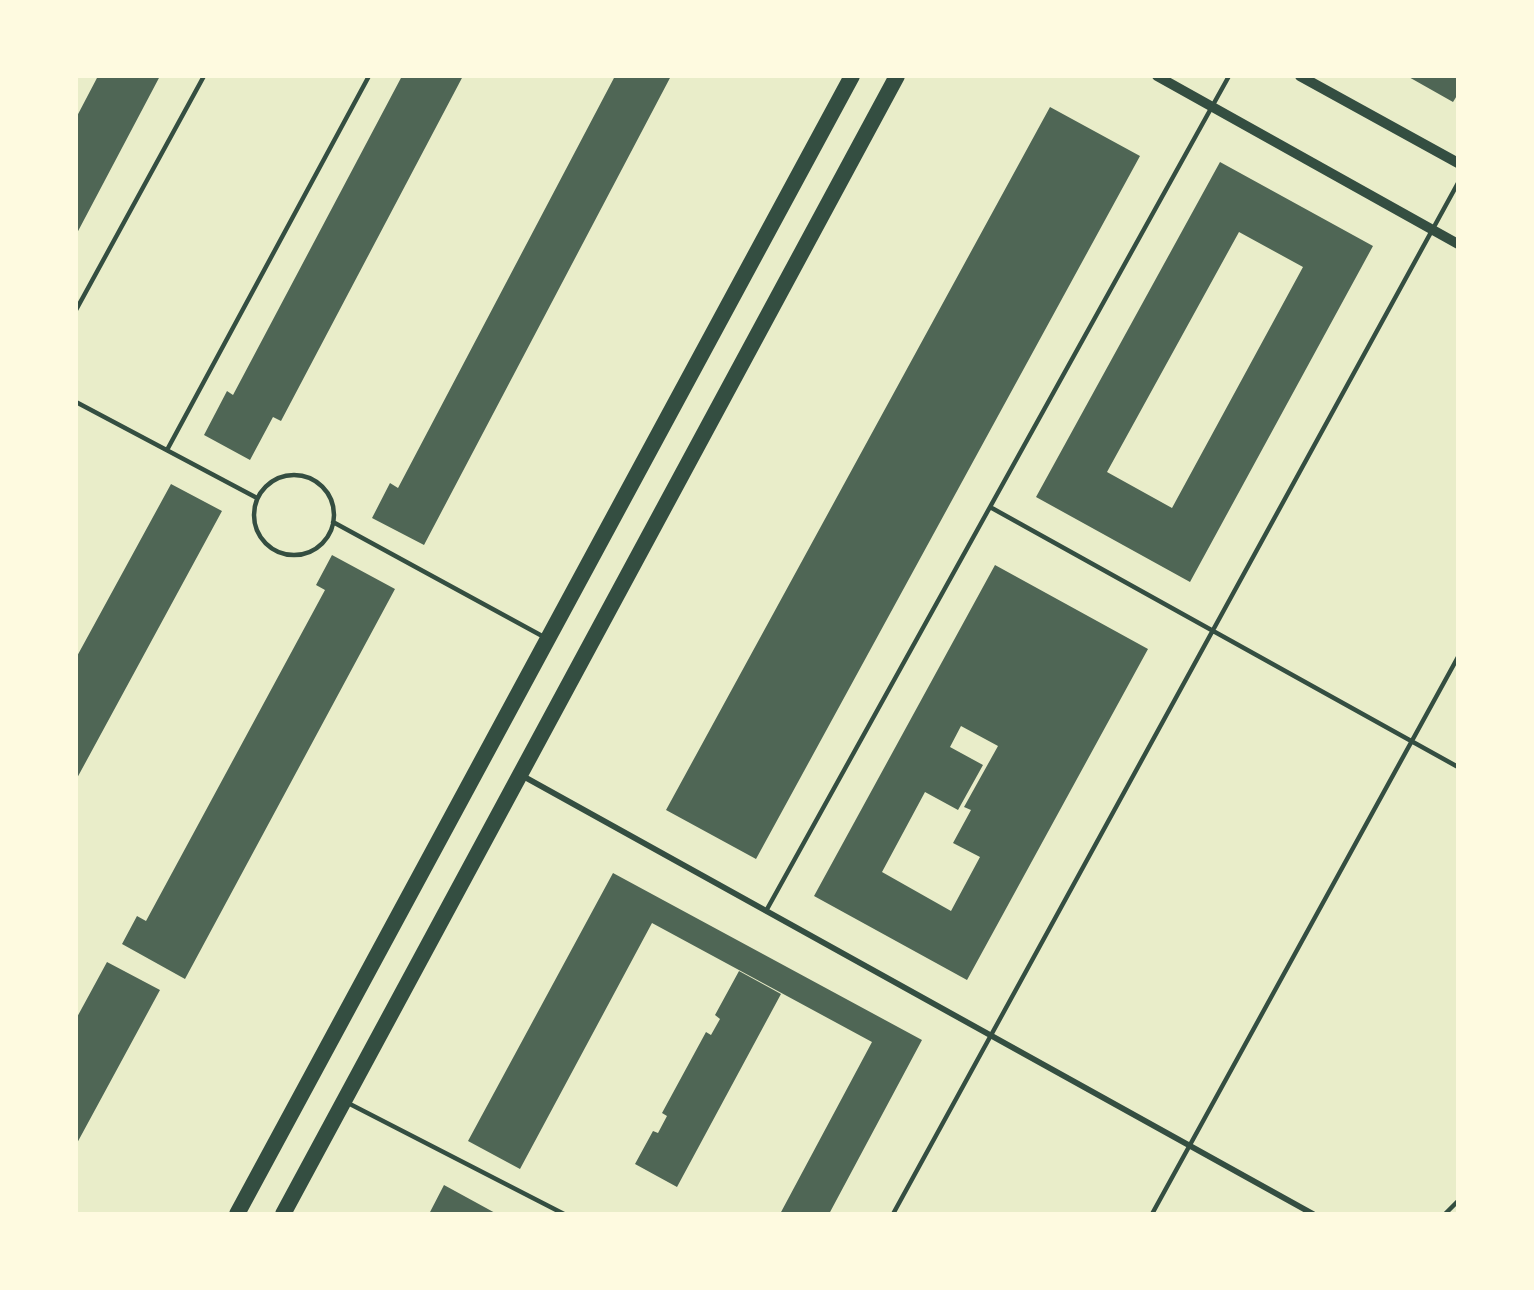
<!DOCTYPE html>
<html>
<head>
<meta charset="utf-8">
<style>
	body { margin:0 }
	#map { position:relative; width:1534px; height:1290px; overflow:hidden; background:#e9edc9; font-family:Cabin,sans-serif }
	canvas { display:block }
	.frame { position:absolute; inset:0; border:78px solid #fefae0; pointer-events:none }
</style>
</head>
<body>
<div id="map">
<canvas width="1534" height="1290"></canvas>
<div class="frame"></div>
</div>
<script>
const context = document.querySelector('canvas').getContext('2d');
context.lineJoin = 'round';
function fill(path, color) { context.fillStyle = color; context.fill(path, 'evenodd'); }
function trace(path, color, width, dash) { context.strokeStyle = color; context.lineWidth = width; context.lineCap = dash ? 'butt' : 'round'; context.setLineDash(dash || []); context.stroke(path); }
const building = new Path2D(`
	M98 76H160L76 235V118Z
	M402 76H463L281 421 273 417 250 460 204 435 227 391 233 395Z
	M615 76H671L424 545 372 518 390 483 398 488Z
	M1407 76H1458V94L1453 102Z
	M1050 107 1140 156 756 859 666 810Z
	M1220 162 1373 246 1190 582 1036 497ZM1239 232 1303 267 1172 508 1107 472Z
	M171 484 222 511 76 780V658Z
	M332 555 395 589 185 979 122 944 137 916 146 921 325 590 316 585Z
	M995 565 1148 649 967 980 814 896ZM961 726 998 746 964 807 971 810 953 843 980 857 951 911 882 872 925 792 958 810 983 765 950 747Z
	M613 873 922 1040 829 1214H780L872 1042 652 923 520 1169 468 1141Z
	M107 962 160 990 76 1145V1019Z
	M739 971 781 994 677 1187 635 1164 653 1131 658 1133 667 1116 662 1113 706 1032 711 1035 720 1019 715 1015Z
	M444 1185 497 1214H429Z`);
const service = new Path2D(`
	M76 310 204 76
	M76 402 257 498
	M167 450 369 76
	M254 515a40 40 0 1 1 80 0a40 40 0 1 1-80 0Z
	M990 507 1458 767
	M333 522 544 637
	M766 911 1229 76
	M346 1102 564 1214
	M893 1214 1458 183
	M1152 1214 1458 657
	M1445 1214 1458 1201`);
const minor = new Path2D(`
	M521 775 1313 1214`);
const tertiary = new Path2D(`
	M1157 76 1458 244
	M1300 76 1458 163`);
const trunk = new Path2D(`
	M237 1214 852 76
	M283 1214 897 76`);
fill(building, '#4f6655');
trace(service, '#344e41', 4.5);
trace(minor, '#344e41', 6);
trace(tertiary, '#344e41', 10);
trace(trunk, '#344e41', 16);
</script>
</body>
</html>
